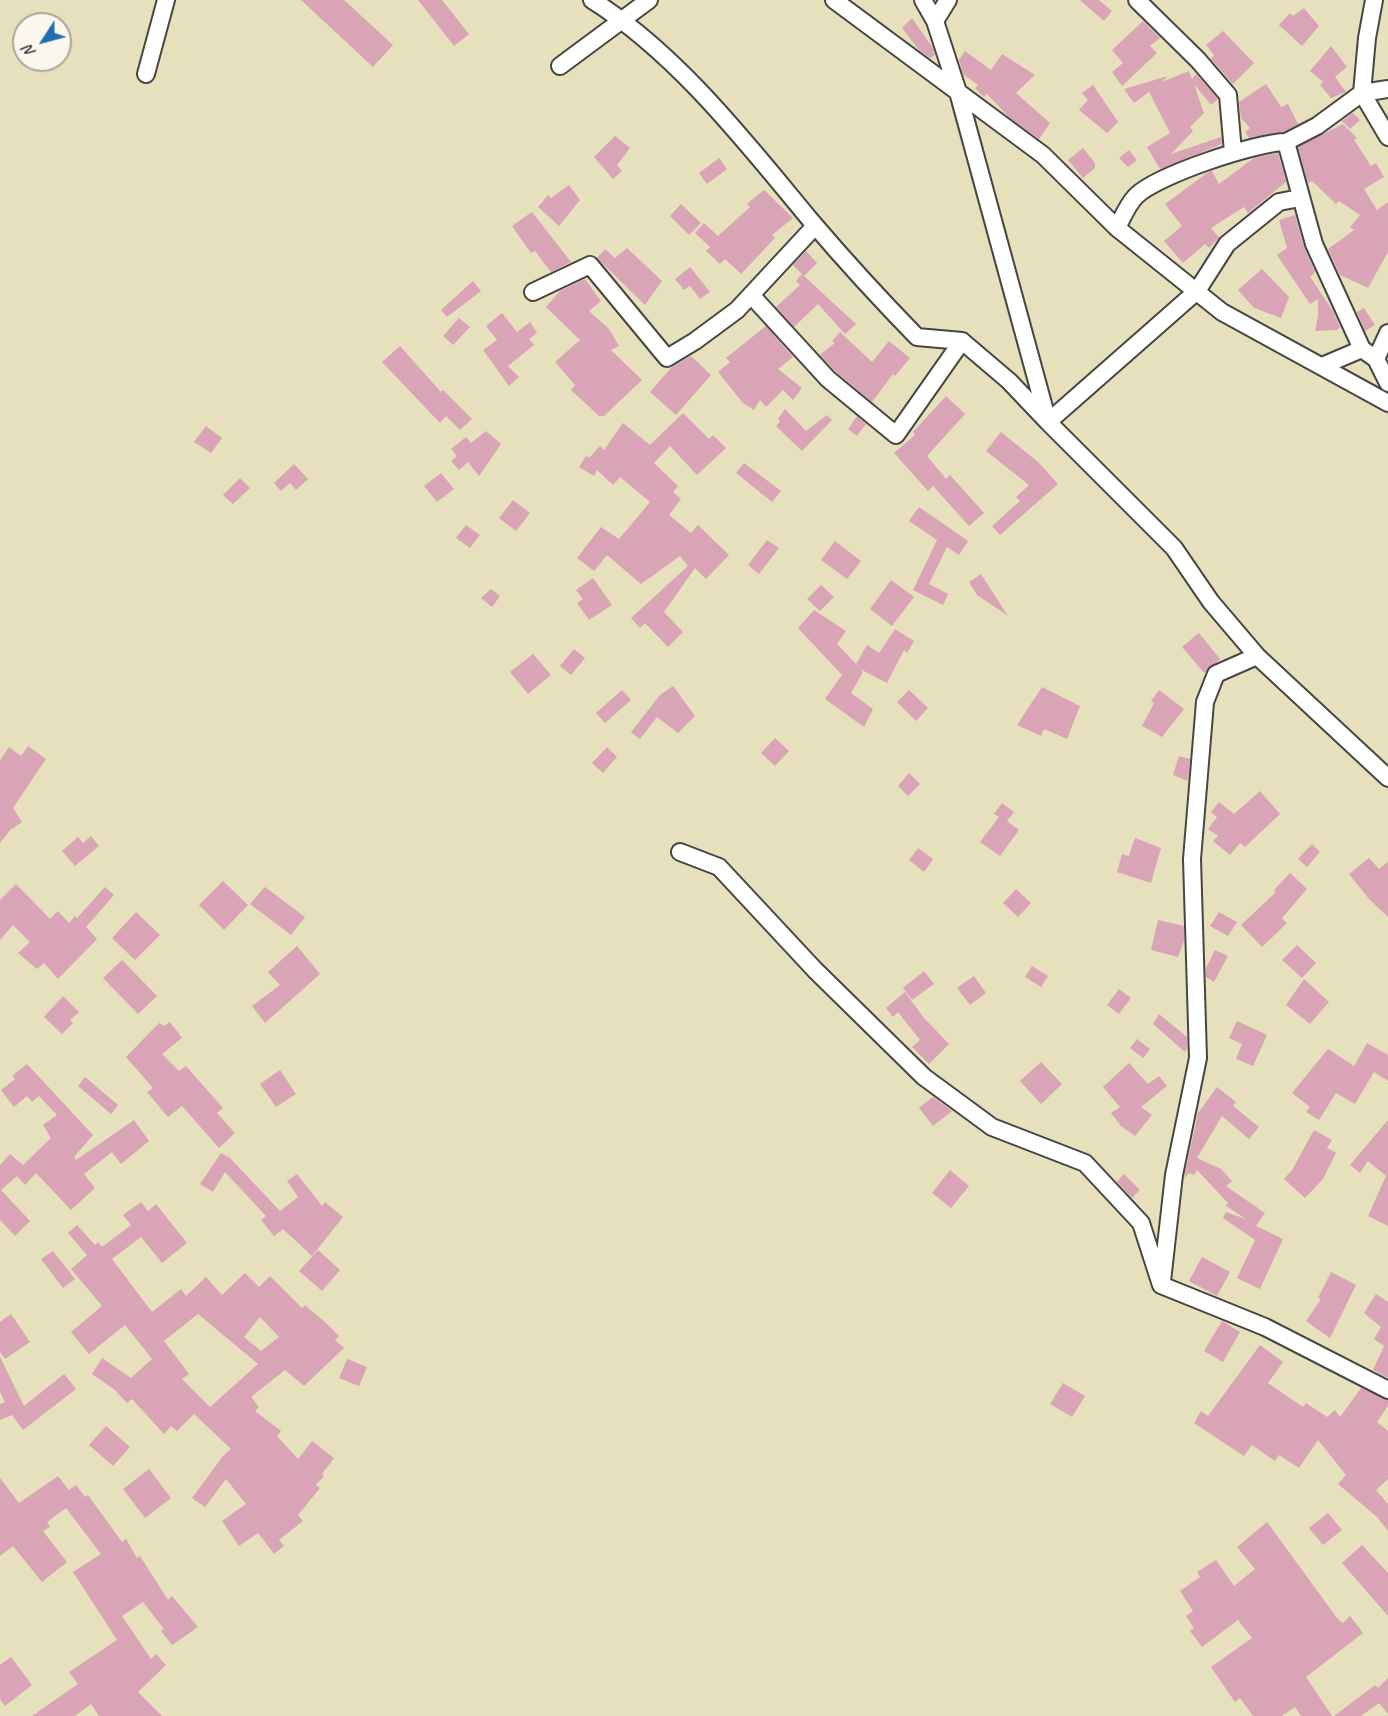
<!DOCTYPE html>
<html>
<head>
<meta charset="utf-8">
<style>
	body { margin:0 }
	#map { position:relative; width:1388px; height:1716px; overflow:hidden; background:#e7e0bc; font-family:Caveat,sans-serif }
	canvas { display:block }
	.north { position:absolute; left:12px; top:12px; width:60px; height:60px; box-sizing:border-box; background:#fbf7ec; border:2px solid #a8a59f; border-radius:50%; rotate:234deg; font-size:16px; font-weight:700; line-height:24px; text-align:center; color:#2b2b2b }
	.north::after { content:''; display:block; margin:auto; width:21px; height:27px; background:#1f6fb2; clip-path:polygon(50% 0,100% 100%,50% 72%,0 100%) }
</style>
</head>
<body>
<div id="map">
<canvas width="1388" height="1716"></canvas>
<div class="north">N</div>
</div>
<script>
const context = document.querySelector('canvas').getContext('2d');
context.lineJoin = 'round';
function fill(path, color) { context.fillStyle = color; context.fill(path, 'evenodd'); }
function trace(path, color, width, dash) { context.strokeStyle = color; context.lineWidth = width; context.lineCap = dash ? 'butt' : 'round'; context.setLineDash(dash || []); context.stroke(path); }
const building = new Path2D(`
	M301 0H344L393 45 373 67Z
	M418 0H442L469 34 454 46Z
	M1080 0H1099L1112 11 1104 21Z
	M1304 8 1319 26 1302 46 1279 25 1290 13 1293 16Z
	M912 18 933 48 935 55 930 58 919 50 902 28Z
	M1143 21 1160 38 1150 46 1157 53 1122 86 1112 72 1123 63 1112 50Z
	M1223 31 1254 63 1233 84 1211 59 1214 55 1206 45Z
	M1331 46 1347 67 1335 77 1346 92 1331 98 1320 85 1323 82 1310 71Z
	M965 51 991 70 1002 54 1035 75 1016 93 1050 123 1039 139 1011 119 987 94 984 97 975 88 978 85 963 74 959 60Z
	M1189 71 1192 79 1196 74 1218 99 1211 105 1194 84 1204 113 1190 127 1193 131 1171 154 1221 137 1222 144 1160 169 1147 147 1170 133 1149 92 1134 103 1124 89 1168 76 1162 82Z
	M1266 84 1281 107 1288 104 1298 124 1283 132 1249 138 1245 132 1250 128 1241 118 1239 102Z
	M1093 85 1118 122 1107 133 1079 110 1088 100 1082 93Z
	M1353 113 1360 120 1350 129 1342 121Z
	M1343 124 1357 138 1354 140 1371 166 1376 163 1384 177 1364 189 1377 210 1388 202V252L1368 288 1340 275 1328 249 1354 230 1350 227 1360 215 1339 201 1336 204 1312 181 1308 183 1298 147Z
	M615 136 630 148 617 165 622 171 613 179 594 157Z
	M1083 148 1095 163V168L1083 178 1068 160Z
	M1129 150 1137 160 1128 167 1119 158Z
	M1278 153 1286 182 1248 213 1244 207 1211 228 1219 238 1209 248 1205 244 1183 263 1164 241 1182 226 1165 204 1207 173 1212 171 1219 184 1254 158Z
	M719 158 727 169 707 184 699 173Z
	M569 185 580 200 559 226 538 207 548 195 551 198Z
	M764 190 793 218 772 235 775 238 741 274 725 259 720 264 706 251 710 247 695 233 704 223 718 236 750 207 747 204Z
	M681 204 701 223 689 235 670 216Z
	M532 212 571 262 551 272 535 251 531 253 512 226Z
	M1295 215 1304 247 1315 272 1310 277 1333 311 1340 327 1337 330 1315 331 1318 316V299L1310 304 1277 255 1287 248 1279 220Z
	M627 248 662 281 645 305 597 258 605 249 615 258Z
	M806 251 817 263 804 276 856 324 845 334 818 304 794 327 776 307 800 285 796 281 802 274 793 265Z
	M690 267 710 292 700 299 690 286 684 290 675 279Z
	M1262 269 1289 297 1281 318 1254 308 1238 290Z
	M585 279 601 301 589 311 609 329 619 346 611 350 642 380 604 416H599L571 390 575 385 555 362 580 340 546 307 560 291Z
	M473 281 481 291 447 317 441 310Z
	M1364 308 1375 325 1365 331 1357 312Z
	M502 313 517 332 530 322 537 333 529 339 534 345 508 366 519 377 509 386 483 350 497 340 486 326Z
	M459 318 470 327 453 345 443 336Z
	M766 326 793 357 778 369 802 388 793 400 783 390 766 407 760 400 754 410 743 403 718 372 730 362 726 358Z
	M840 332 872 362 889 341 910 358 895 376 893 374 872 402 835 371 820 355 835 343 832 341Z
	M400 346 441 392 443 390 472 419 460 430 446 416 440 423 382 362Z
	M691 356 711 375 676 415 650 392 672 367Z
	M946 396 965 414 927 456 946 479 950 475 984 513 969 526 933 486 928 491 894 453 915 435 913 432Z
	M785 409 806 431 827 415 832 420 802 451 776 426 780 422 778 419Z
	M683 413 709 439 713 435 726 448 697 475 670 446 654 463 678 486 673 492 681 499 669 515 691 533 698 525 729 555 706 579 695 568 664 612 683 632 668 647 645 623 640 628 631 618 688 566 680 556 641 584 607 555 594 571 577 558 601 527 619 539 650 502 620 477 613 485 597 470 594 476 579 467 586 456 589 458 600 446 604 450 623 423 650 445Z
	M857 416 866 424 857 436 848 429Z
	M206 426 222 438 211 453 194 442Z
	M486 431 501 444 479 476 468 462 459 470 451 461 457 456 451 449 466 437 471 443Z
	M1001 432 1038 462 1058 484 1000 535 992 526 1020 501 1016 497 1029 485 986 451Z
	M744 463 781 491 772 502 736 473Z
	M294 464 308 479 296 490 290 483 281 491 274 483Z
	M441 473 454 489 437 502 424 486Z
	M240 478 250 488 233 504 223 495Z
	M513 500 530 513 516 531 499 518Z
	M919 507 968 541 959 555 947 547 929 584 948 594 943 605 913 590 937 540 909 521Z
	M466 525 480 535 470 548 456 538Z
	M767 540 779 548 759 574 748 565Z
	M835 541 861 561 847 579 821 560Z
	M981 574 1008 616 977 595 969 582Z
	M593 578 612 605 589 620 577 603 583 599 576 590Z
	M891 580 914 597 892 626 870 609Z
	M821 585 834 597 820 611 807 599Z
	M491 589 500 596 492 607 481 598Z
	M814 610 846 631 837 644 856 664 867 645 879 653 895 629 914 641 907 653 904 650 887 683 860 669 863 672 851 693 873 709 864 727 825 699 842 675 798 628Z
	M1199 633 1220 659 1204 673 1182 647Z
	M574 649 585 658 571 675 560 666Z
	M533 654 551 675 528 694 510 672Z
	M673 686 695 716 678 733 657 717 640 739 631 732 660 695Z
	M1042 687 1080 706 1067 739 1044 729 1041 736 1017 725Z
	M622 690 631 700 605 723 596 713Z
	M909 690 928 708 916 721 897 702Z
	M1159 690 1184 709 1162 737 1142 726 1154 703 1151 701Z
	M775 738 789 751 775 766 761 753Z
	M28 746 46 759 13 808 22 822 10 830 0 843V760L9 747 21 756Z
	M607 747 617 757 603 773 592 763Z
	M1179 756 1190 759 1188 781 1173 775Z
	M909 773 920 784 908 796 898 786Z
	M1260 791 1280 814 1245 847 1240 843 1230 855 1213 841 1218 836 1208 829 1217 817 1211 812 1219 802 1234 814Z
	M1002 803 1014 812 1007 821 1019 830 1000 856 980 842 999 817 994 814Z
	M91 836 99 846 75 866 62 851 78 837 83 843Z
	M1135 838 1161 848 1151 883 1117 872 1122 854 1129 856Z
	M1312 844 1320 852 1307 867 1298 859Z
	M918 848 933 859 924 872 909 860Z
	M1369 858 1379 869 1388 862V917L1369 899 1349 874Z
	M1290 873 1307 889 1282 918 1287 923 1262 947 1241 925 1276 892 1274 890Z
	M223 881 248 905 224 930 199 905Z
	M16 884 50 919 58 911 69 923 75 916 77 918 105 887 114 895 86 927 97 939 58 979 44 963 37 969 18 953 30 942 13 925 0 940V900Z
	M265 887 305 917 291 935 250 904Z
	M1016 889 1031 903 1018 917 1003 903Z
	M136 912 160 935 135 960 112 938Z
	M1219 912 1237 922 1228 936 1210 926Z
	M1158 920 1184 926V941L1178 957 1151 950Z
	M1297 945 1316 963 1302 978 1282 960Z
	M297 946 320 974 265 1023 252 1006 280 985 268 972Z
	M1215 950 1228 956 1214 982 1206 977V968Z
	M122 960 157 996 138 1014 103 978Z
	M1032 966 1048 976 1041 987 1025 977Z
	M924 971 934 984 912 1000 903 988Z
	M974 976 986 993 970 1005 957 988Z
	M1304 979 1329 1002 1310 1024 1286 1005Z
	M1119 989 1131 998 1119 1014 1107 1005Z
	M905 992 923 1017 949 1044 929 1064 912 1047 920 1040 898 1012 893 1017 886 1008Z
	M63 996 79 1012 70 1020 73 1023 62 1034 44 1017Z
	M1159 1014 1187 1037V1048L1185 1052 1153 1024Z
	M1237 1021 1267 1035 1253 1066 1236 1059 1242 1044 1229 1038Z
	M170 1022 182 1038 162 1054 179 1071 186 1066 223 1108 217 1113 235 1133 219 1148 182 1106 168 1117 147 1092 153 1088 126 1057 159 1023 164 1026Z
	M1137 1039 1150 1049 1143 1058 1130 1048Z
	M1367 1043 1388 1055V1081L1374 1072 1355 1104 1336 1093 1319 1120 1306 1112 1310 1107 1292 1093 1328 1049 1354 1066Z
	M1041 1062 1062 1084 1041 1104 1020 1081Z
	M1129 1063 1148 1084 1159 1076 1167 1086 1141 1107 1152 1115 1135 1136 1121 1126 1111 1113 1120 1107 1103 1087Z
	M27 1064 93 1135 74 1157 76 1160 134 1120 149 1141 121 1164 112 1152 84 1174 95 1188 71 1210 36 1173 25 1185 17 1176 1 1190 30 1221 15 1236 0 1220V1165L10 1154 23 1165 51 1138 43 1125 57 1115 39 1096 32 1102 27 1096 14 1107 1 1090 15 1079 12 1076Z
	M280 1070 296 1094 276 1107 260 1084Z
	M85 1077 118 1105 111 1114 78 1086Z
	M1217 1087 1236 1102 1233 1106 1259 1127 1249 1139 1222 1116 1197 1158 1221 1169 1232 1181 1226 1186 1265 1213 1256 1226 1283 1239 1260 1289 1237 1278 1255 1240 1223 1218 1226 1212 1246 1219 1226 1206 1228 1203 1197 1170 1194 1175 1189 1173 1184 1178 1198 1113Z
	M933 1097 952 1111 933 1126 919 1108Z
	M1388 1120V1226L1368 1216 1386 1176 1368 1161 1360 1173 1350 1165Z
	M1314 1130 1332 1140 1327 1148 1336 1153 1323 1179 1305 1198 1284 1179 1292 1170Z
	M221 1153 230 1158 280 1211 298 1197 287 1181 297 1174 322 1206 325 1202 343 1217 312 1256 283 1229 274 1236 261 1220 266 1216 225 1172 213 1192 200 1184Z
	M950 1170 969 1186 951 1208 932 1193Z
	M1124 1174 1140 1190 1132 1198 1117 1182Z
	M141 1202 148 1211 156 1204 187 1243 162 1263 141 1237 112 1259 152 1312 181 1289 186 1296 206 1277 222 1295 245 1273 259 1287 270 1276 302 1308 305 1305 326 1323 339 1336 335 1340 344 1348 304 1386 285 1370 251 1397 259 1407 255 1411 281 1431 277 1436 298 1459 312 1441 334 1458 322 1474 324 1476 316 1485 320 1488 298 1515 303 1521 279 1540 284 1546 274 1554 258 1533 239 1546 222 1521 246 1504 226 1479 205 1507 192 1498 223 1456 231 1449 194 1414 177 1431 171 1426 164 1434 132 1399 127 1403 115 1390 92 1374 102 1358 131 1378 152 1359 125 1325 89 1354 71 1332 102 1306 71 1269 87 1255 68 1233 77 1225 95 1245 98 1242 102 1247 131 1225 123 1215ZM198 1314 258 1364 210 1407 182 1379 189 1374 164 1341ZM260 1317 279 1337 261 1351 244 1337Z
	M318 1250 340 1270 322 1291 299 1271Z
	M53 1251 75 1279 63 1288 41 1259Z
	M1202 1257 1230 1272 1217 1296 1189 1281Z
	M1331 1272 1356 1285 1330 1338 1306 1321 1321 1299 1318 1298Z
	M1376 1294 1388 1302V1378L1373 1370 1384 1346 1374 1339 1381 1327 1364 1313Z
	M11 1314 30 1342 5 1359 0 1352V1322Z
	M1222 1321 1240 1332 1223 1362 1204 1351Z
	M1260 1345 1283 1362 1268 1383 1303 1407 1306 1403 1327 1417 1335 1410 1340 1417 1361 1388 1388 1400V1406L1377 1422 1388 1431V1479L1376 1490 1388 1504V1531L1377 1517 1338 1484 1346 1475 1318 1440 1299 1468 1279 1455 1275 1461 1252 1445 1244 1456 1194 1423 1201 1411 1208 1416Z
	M0 1357 24 1406 64 1374 76 1389 23 1430 12 1415 0 1420V1404L5 1402 0 1392Z
	M347 1359 367 1367 359 1386 339 1378Z
	M1063 1383 1085 1396 1072 1417 1050 1404Z
	M106 1426 130 1447 113 1466 89 1445Z
	M149 1469 171 1498 145 1518 123 1489Z
	M58 1476 69 1490 76 1485 85 1497 88 1495 122 1542 126 1539 137 1558 140 1556 168 1600 172 1596 198 1627 172 1645 161 1631 164 1629 143 1602 122 1616 151 1659 156 1654 166 1665 138 1692 162 1716H99L91 1704 75 1716H32L78 1684 69 1672 117 1640 73 1572 101 1554 66 1508 47 1522 50 1527 43 1531 67 1562 42 1582 13 1546 0 1556V1478L19 1503Z
	M1328 1513 1342 1530 1323 1545 1309 1528Z
	M1267 1522 1337 1618 1343 1623 1350 1616 1363 1633 1306 1677 1332 1716H1301L1295 1707 1282 1716H1253L1240 1698 1235 1702 1211 1667 1252 1638 1238 1620 1202 1647 1190 1631 1194 1628 1186 1616 1193 1611 1180 1591 1200 1577 1197 1572 1216 1560 1234 1586 1255 1569 1237 1547Z
	M1362 1545 1388 1573V1616L1342 1563Z
	M11 1657 32 1685 5 1706 0 1699V1665Z
	M1388 1678V1714L1379 1703 1361 1716H1334L1375 1685 1378 1688Z`);
const minor = new Path2D(`
	M592 0C678 54 748 145 812 222 846 262 881 300 917 337L962 341
	M834 0 1043 155 1117 228 1222 312 1388 403
	M923 0 935 21 958 92 1048 422 1174 548 1211 602 1257 656 1388 778
	M1137 0 1198 60 1228 95 1233 152
	M1374 0 1367 38 1362 93 1388 137
	M935 21 948 0
	M560 66 649 0
	M146 74 166 0
	M1388 89 1362 93 1317 126 1286 142 1314 244 1362 349 1376 359 1388 383
	M1117 228C1122 218 1128 204 1136 196 1157 175 1257 142 1286 142
	M533 292 590 265 667 358 695 341 737 310 815 226
	M752 296 828 379 896 435 962 341 1009 381 1048 422 1197 291 1227 244 1279 202 1300 198
	M1376 359 1388 333
	M1322 366 1362 349
	M680 852 719 867 815 970 924 1077 992 1127 1085 1163 1141 1223 1161 1285 1265 1327 1388 1390
	M1162 1281 1174 1175 1198 1058 1192 859 1205 702 1216 674 1257 656`);
fill(building, '#d8a4b6');
trace(minor, '#474641', 20);
trace(minor, '#fff', 16);
</script>
</body>
</html>
